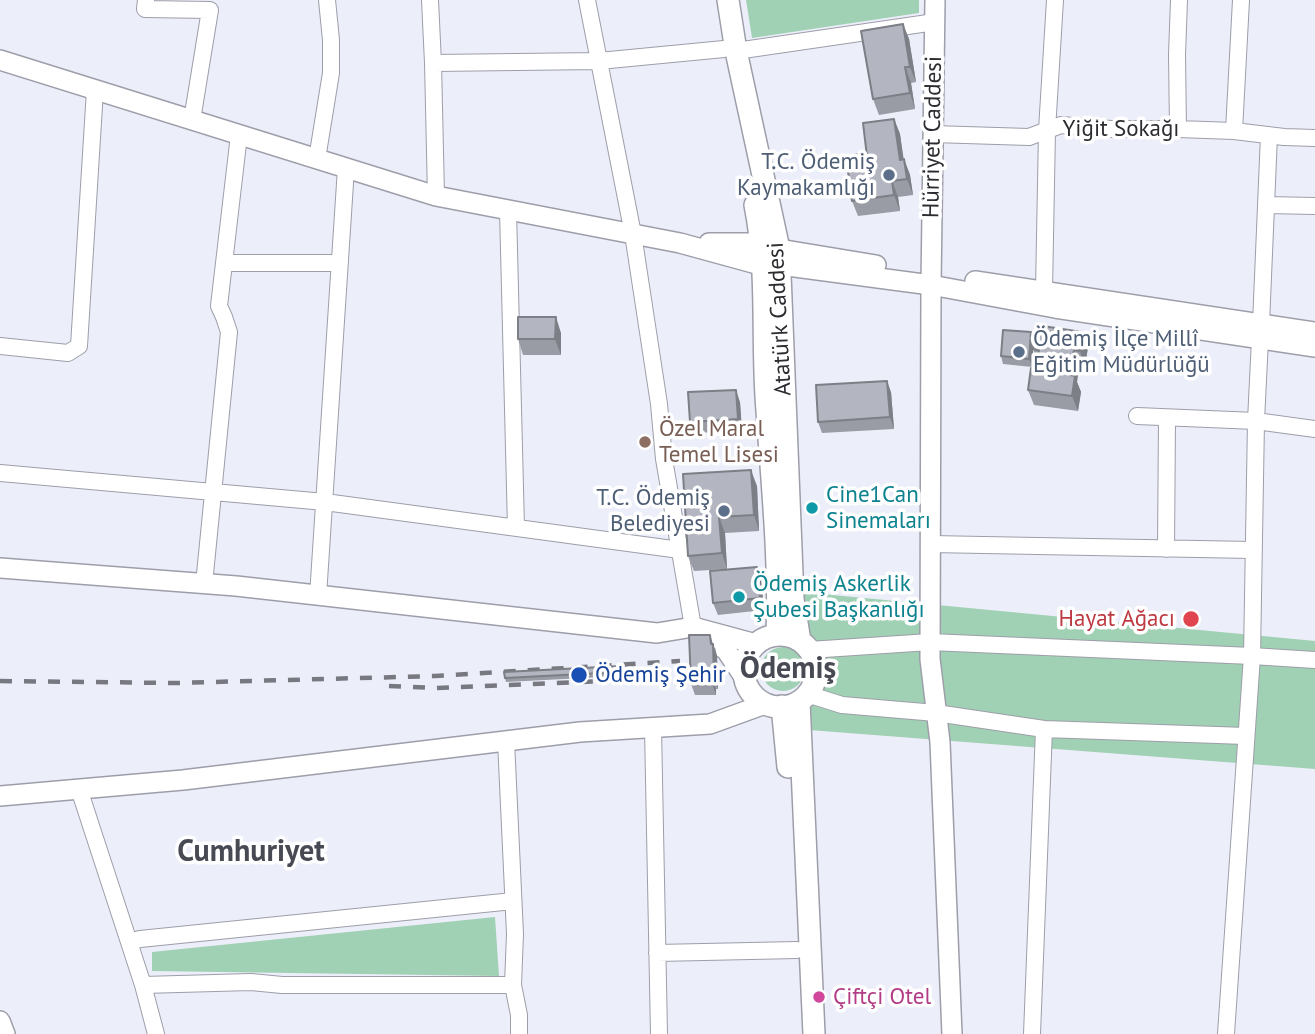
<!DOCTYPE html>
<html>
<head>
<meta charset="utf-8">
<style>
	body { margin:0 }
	canvas { display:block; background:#eceef9 }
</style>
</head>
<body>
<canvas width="1315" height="1034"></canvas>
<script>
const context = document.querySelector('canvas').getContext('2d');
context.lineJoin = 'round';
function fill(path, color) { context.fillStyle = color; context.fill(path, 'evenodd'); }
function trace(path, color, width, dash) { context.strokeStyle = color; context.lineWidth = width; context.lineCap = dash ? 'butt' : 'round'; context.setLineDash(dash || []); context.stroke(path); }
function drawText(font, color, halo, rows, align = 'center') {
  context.font = font + ' "PT Sans",sans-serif'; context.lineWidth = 7; context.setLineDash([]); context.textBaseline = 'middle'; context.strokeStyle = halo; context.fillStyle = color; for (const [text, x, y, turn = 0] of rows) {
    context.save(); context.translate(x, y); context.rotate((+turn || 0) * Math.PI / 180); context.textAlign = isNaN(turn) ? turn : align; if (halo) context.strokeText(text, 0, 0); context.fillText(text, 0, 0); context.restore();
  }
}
const green = new Path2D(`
	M746 0H919V13L752 38Z
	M801 592 1315 641V769L809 730 811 707 826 677 825 658 815 642 802 629Z
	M761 669a22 22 0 1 1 44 0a22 22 0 1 1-44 0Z
	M495 917 499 976 152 971V952Z`);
const minor = new Path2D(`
	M146 0 145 9 210 10 192 120
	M430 0 433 63 436 196
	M587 0 633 234 659 404 664 459 693 627
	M736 51 935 22
	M433 63 599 61 724 49
	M1178 129 1177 55 1179 0
	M1234 131 1241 0
	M933 134 1029 137 1061 125 1111 129H1178L1234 131 1284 137 1315 138
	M317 159 331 73V40L327 0
	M1266 205 1315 206
	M508 210 516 528
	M224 263H340
	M1044 291 1047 130 1055 0
	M1261 324 1269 135
	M0 346 68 353 79 346 95 90
	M1137 416 1256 421 1315 429
	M0 473 325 502 680 550
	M930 544 1252 550
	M1166 549 1167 418
	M204 584 229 332 224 317 219 306 239 135
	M318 596 346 168
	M809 650 930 642 1252 656 1315 660
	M807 694 842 705 936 713 1044 729 1246 736
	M653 728 659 1034
	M506 741 515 934 513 985 519 1015V1034
	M79 789 143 985 156 1034
	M129 942 140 939 513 901
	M657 953 797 950
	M143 985 251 982 282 985H513
	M1032 1034 1044 729
	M1226 1034 1252 656 1256 421 1260 339`);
const tertiary = new Path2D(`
	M935 0 931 285 930 659 940 742 952 1034
	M0 60 436 196 680 243 764 266 780 265 931 285 1055 308 1315 347
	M709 243H762L779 249 876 265
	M975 281 1315 332
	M0 568 236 586 657 633 693 627 756 644
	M705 636 726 650 744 677
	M0 796 183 780 580 732 710 724 765 704
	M0 1021 5 1034`);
const secondary = new Path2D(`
	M728 0 736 51 779 249 793 599 800 641
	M755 205C768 270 762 330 766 396 771 475 780 555 777 635
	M744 671a36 36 0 1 1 72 0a36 36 0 1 1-72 0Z
	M799 702 814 1034
	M782 706 788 767`);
const rail = new Path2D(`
	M0 681 176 683 435 676 680 661
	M389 686 436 688 681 678`);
const wall = new Path2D(`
	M903 24 909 39 916 82 911 83 915 109 879 115 873 99Z
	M894 119 900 134 903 159H904L910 175 913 195 898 197 900 211 858 216 852 201 865 165H868Z
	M1031 332 1034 340 1088 347 1085 367 1079 366 1077 382 1081 392 1078 411 1034 405 1028 390 1037 368 1038 362 1033 349 1032 367 1003 364 1001 356Z
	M561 333V355H523L518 339Z
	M891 392 894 429 822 433 818 422Z
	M740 402 742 431 694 433 690 422Z
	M683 474 757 486 759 531 725 533 727 569 694 571 688 556Z
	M757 567 761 579 764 610 718 615 713 603Z
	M715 647 717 656 718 689H716V695H695L691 684Z
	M622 670 623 676 506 682 505 678Z`);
const shadedWall = new Path2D(`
	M903 24 909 39 916 82 910 67Z
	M905 67 911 83 915 109 910 93Z
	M894 119 900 134 906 175 900 160Z
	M904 159 910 175 913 195 907 179Z
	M892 181 898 197 900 211 894 195Z
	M556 317 561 333V355L555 339Z
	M1031 332 1034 340 1032 367 1029 359Z
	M1082 332 1088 347 1085 367 1080 351Z
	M1074 350 1079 366 1077 382 1081 392 1078 411 1072 396 1070 375Z
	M887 381 891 392 894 429 890 417Z
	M736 390 740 402 742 431 738 419Z
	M751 470 757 486 759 531 754 515Z
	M719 517 725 533 727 569 722 553Z
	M757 567 761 579 764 610 760 598Z
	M710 635 717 656 718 689 714 677Z
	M712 677 716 689V695L712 683Z`);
const building = new Path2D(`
	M903 24 910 67H905L910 93 873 99 861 31Z
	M894 119 900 160 904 159 907 179 892 181 894 195 852 201 846 156 861 154 863 165H868L863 123Z
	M518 317H556L555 339H518Z
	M1036 325 1082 332 1080 351 1074 350 1070 375 1075 376 1072 396 1028 390 1031 368H1037L1039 350 1033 349Z
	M1003 330 1031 332 1029 359 1001 356Z
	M887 381 890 417 818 422 816 385Z
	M736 390 738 419 690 422 688 392Z
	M751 470 754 515 719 517 722 553 688 556 683 474Z
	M757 567 760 598 713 603 710 571Z
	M689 635H710L711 644H713L714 677H712V683L691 684Z
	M621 666V672L505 678 504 672Z`);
const markers = [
	[889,175,7,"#5c6f8a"],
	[1019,352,7,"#5c6f8a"],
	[645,442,7,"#8d6e63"],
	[812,508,7,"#0f9aa8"],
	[724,511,7,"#5c6f8a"],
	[739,597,7,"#0f9aa8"],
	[1191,619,9,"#e0444e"],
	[579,675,9,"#1a4fb4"],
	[819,997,7,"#d1479c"]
];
const streetNames = [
	["Yiğit Sokağı",1121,129],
	["Hürriyet Caddesi",933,137,-89],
	["Atatürk Caddesi",780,319,-93]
];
const serviceNames = [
	["T.C. Ödemiş",875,162],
	["Kaymakamlığı",875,188],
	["Ödemiş İlçe Millî",1033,339,"left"],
	["Eğitim Müdürlüğü",1033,365,"left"],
	["T.C. Ödemiş",710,498],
	["Belediyesi",710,524]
];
const educationNames = [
	["Özel Maral",659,429],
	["Temel Lisesi",659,455]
];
const cultureNames = [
	["Cine1Can",826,495],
	["Sinemaları",826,521],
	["Ödemiş Askerlik",753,584],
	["Şubesi Başkanlığı",753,610]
];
const healthNames = [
	["Hayat Ağacı",1175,619]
];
const transitNames = [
	["Ödemiş Şehir",595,675]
];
const hotelNames = [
	["Çiftçi Otel",833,997]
];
const districtNames = [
	["Ödemiş",788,669],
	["Cumhuriyet",251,852]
];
fill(green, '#a1d1b4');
trace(minor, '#9d9ea9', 18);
trace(tertiary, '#9d9ea9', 22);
trace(secondary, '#9d9ea9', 24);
trace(minor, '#fff', 16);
trace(tertiary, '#fff', 19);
trace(secondary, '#fff', 21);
trace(rail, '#787980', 4.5, [12, 12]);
fill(wall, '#9a9ca5');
fill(shadedWall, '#7d7f86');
fill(building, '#b3b5c0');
trace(building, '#7d7f86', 2);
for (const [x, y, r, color] of markers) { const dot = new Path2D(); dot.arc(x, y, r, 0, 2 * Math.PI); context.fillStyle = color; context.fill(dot); trace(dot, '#fff', 2.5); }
drawText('23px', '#2b2c30', '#fff', streetNames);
drawText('23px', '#4e5e75', '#fff', serviceNames, 'right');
drawText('23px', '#785e54', '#fff', educationNames, 'left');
drawText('23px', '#0d838f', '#fff', cultureNames, 'left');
drawText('23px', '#be3a42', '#fff', healthNames, 'right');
drawText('23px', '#164399', '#fff', transitNames, 'left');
drawText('23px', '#b23c85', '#fff', hotelNames, 'left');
drawText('bold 30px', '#484a53', '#fff', districtNames);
</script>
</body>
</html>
